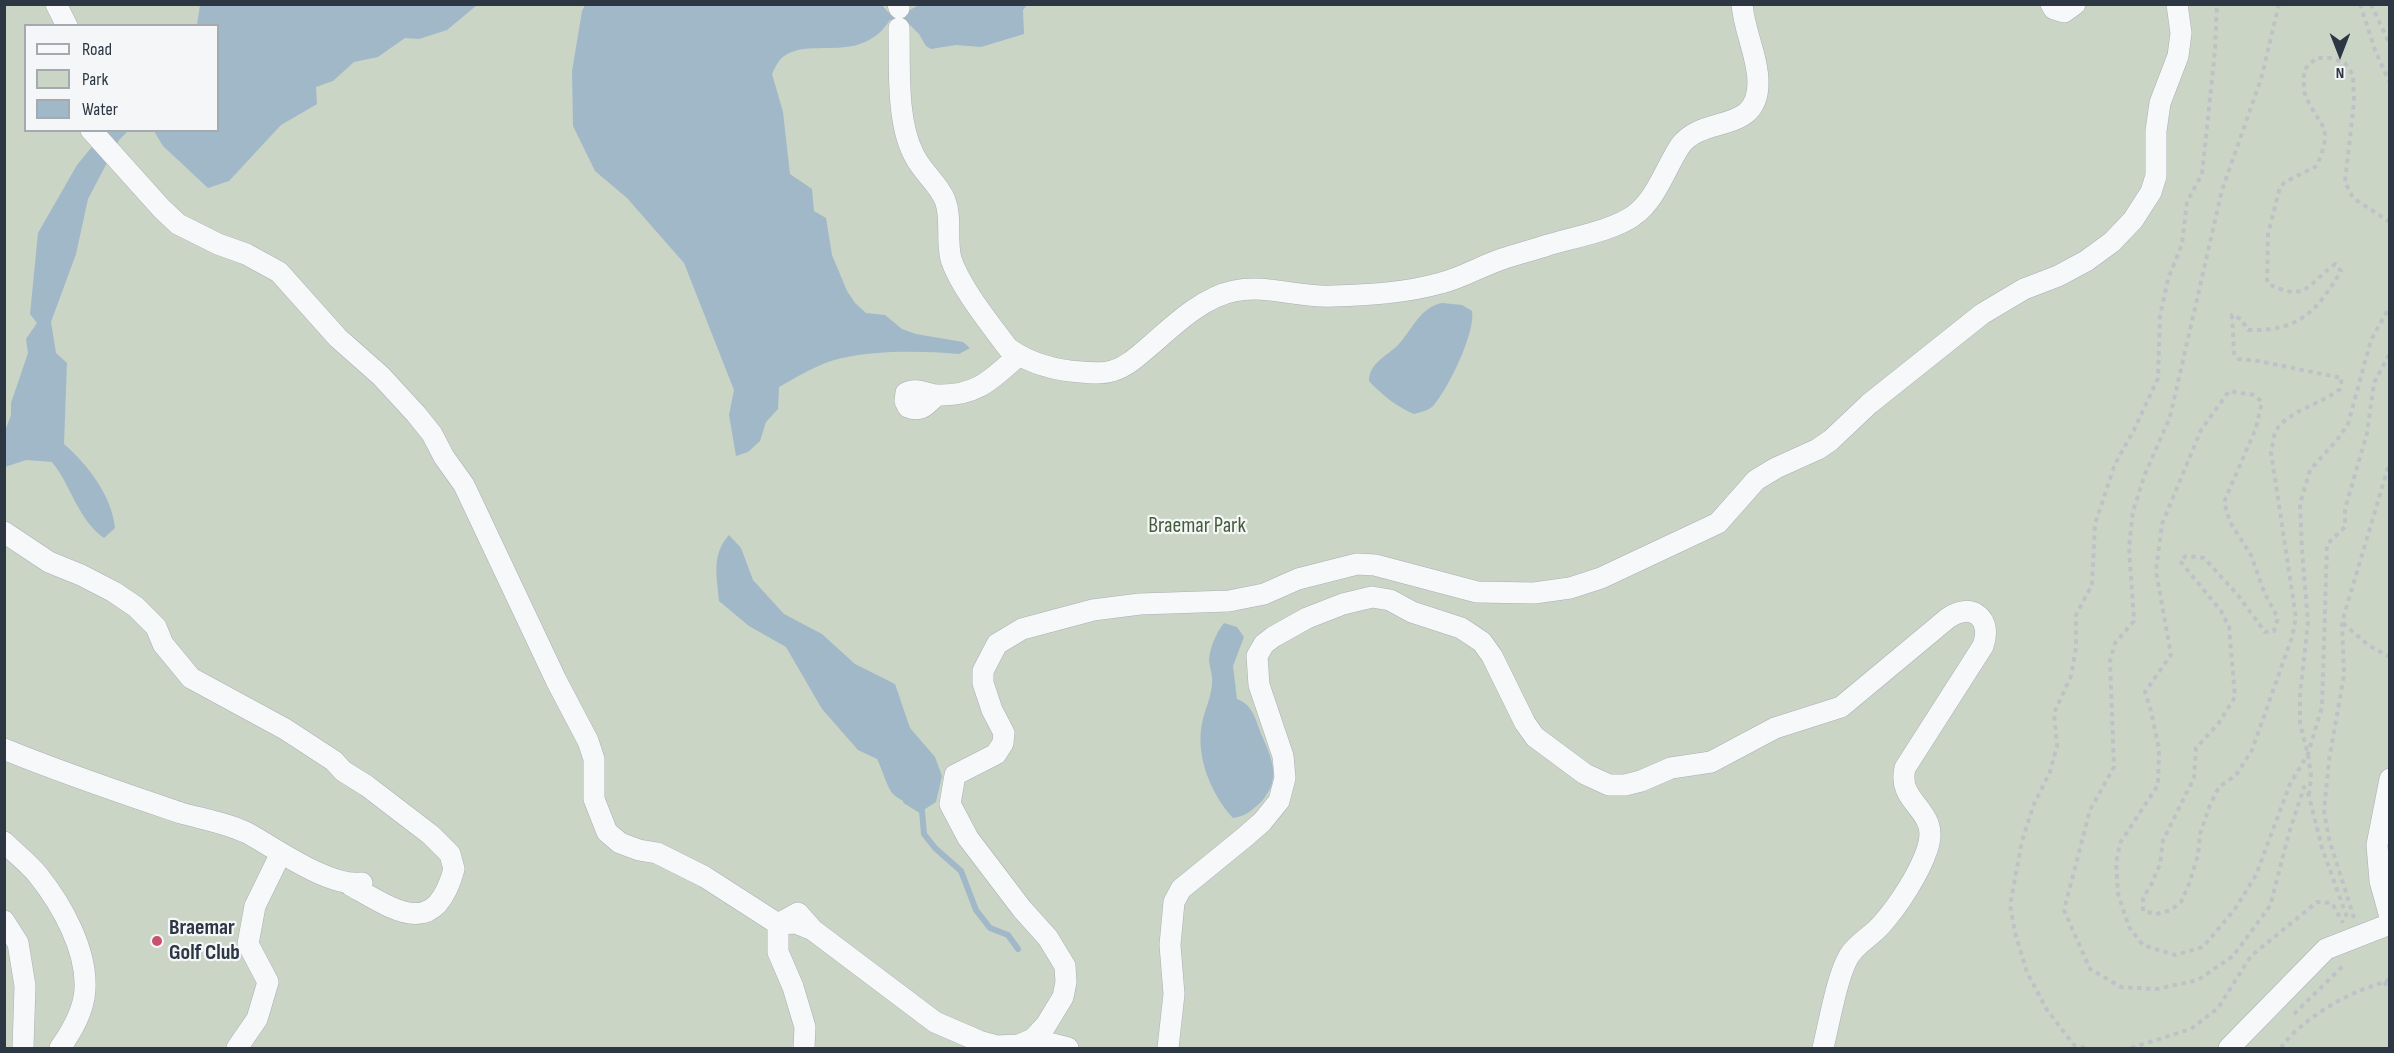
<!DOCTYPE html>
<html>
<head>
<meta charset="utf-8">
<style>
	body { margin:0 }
	#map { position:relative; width:2394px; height:1053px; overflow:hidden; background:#e4e8eb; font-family:"Sofia Sans Condensed",sans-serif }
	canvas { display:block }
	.frame { position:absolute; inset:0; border:6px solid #2c3743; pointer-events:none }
	.legend { position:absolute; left:24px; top:24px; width:195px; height:108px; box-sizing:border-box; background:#f4f6f8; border:2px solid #a4aab0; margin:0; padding:8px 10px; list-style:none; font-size:18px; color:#2c3743 }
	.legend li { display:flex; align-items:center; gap:12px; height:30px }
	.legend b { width:30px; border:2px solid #a4aab0 }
	.north { position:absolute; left:2310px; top:24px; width:60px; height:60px; -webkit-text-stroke:4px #f4f6f8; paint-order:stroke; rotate:180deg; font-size:16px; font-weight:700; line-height:24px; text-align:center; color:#2c3743 }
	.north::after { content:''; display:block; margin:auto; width:21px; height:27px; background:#2c3743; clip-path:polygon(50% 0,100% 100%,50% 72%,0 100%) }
</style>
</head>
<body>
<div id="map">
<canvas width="2394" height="1053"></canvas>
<div class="frame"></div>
<ul class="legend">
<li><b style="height:8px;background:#f7f8fa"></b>Road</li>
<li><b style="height:16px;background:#cbd5c6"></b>Park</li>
<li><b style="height:16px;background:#a1b8c9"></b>Water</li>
</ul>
<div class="north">N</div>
</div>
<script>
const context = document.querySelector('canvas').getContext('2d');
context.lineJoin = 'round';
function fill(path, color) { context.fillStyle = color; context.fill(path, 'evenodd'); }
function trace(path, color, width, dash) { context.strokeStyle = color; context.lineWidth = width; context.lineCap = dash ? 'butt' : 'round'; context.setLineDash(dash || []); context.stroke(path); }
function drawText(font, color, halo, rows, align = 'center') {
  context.font = font + ' "Sofia Sans Condensed",sans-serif'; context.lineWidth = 4.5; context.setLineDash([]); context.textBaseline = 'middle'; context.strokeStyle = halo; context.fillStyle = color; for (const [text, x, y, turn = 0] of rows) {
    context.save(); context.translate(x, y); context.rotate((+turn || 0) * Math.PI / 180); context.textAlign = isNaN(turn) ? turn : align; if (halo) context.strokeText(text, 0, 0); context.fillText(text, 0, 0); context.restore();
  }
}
const green = new Path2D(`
	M5 5H2389V1048H5ZM26 26H218V130H26Z`);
const water = new Path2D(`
	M881 4 889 13 906 12 919 5H1027L1023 10 1024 34 981 47 956 45 931 49 926 46 919 34 906 21 890 20C858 69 804 32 779 61 776 65 774 70 772 74L783 112 790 174 812 189 814 211 826 218 832 255 847 291 855 303 866 313 885 315 902 329 916 334 963 342 970 348 959 354C921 351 879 350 842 358 819 363 799 376 779 387L778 409 766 422 760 441 748 452 736 456 729 415 734 390 684 263 627 198 595 171 573 126 572 71 582 11 585 5Z
	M200 5 201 4 477 5 447 30 419 39 405 38 378 57 354 62 333 81 316 87 317 104 281 125 229 181 208 188 163 146 154 131 218 130V26L197 25Z
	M105 131H128L119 140 88 199 76 254 51 322 56 353 67 363 64 444C88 465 112 496 115 528L104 538C78 520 71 485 52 462L26 460 5 467V431L11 415V403L28 353 26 339 37 323 30 314 38 233 77 165Z
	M1442 303 1462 305 1472 311C1476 332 1447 392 1432 407 1427 411 1420 412 1414 414 1397 407 1382 395 1369 381 1369 363 1387 356 1398 345 1413 329 1419 308 1442 303Z
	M729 535 741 548 753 580 784 614 822 634 855 664 895 684 910 728 935 757 942 776 936 802 922 811C913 805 900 801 893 794 887 788 882 768 877 759L858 750 822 709 786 647 749 626 719 601C717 576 711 555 729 535Z
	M1224 623 1237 627 1244 637 1233 666 1237 699C1254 705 1256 722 1262 736 1273 761 1281 780 1261 802 1251 811 1246 816 1233 818 1210 793 1194 753 1203 719 1206 707 1211 697 1212 684 1213 675 1210 669 1209 661 1209 649 1217 631 1224 623Z`);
const stream = new Path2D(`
	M906 798V801L922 811 924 834 935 848 961 871 976 910 990 928 1008 935 1018 949`);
const path = new Path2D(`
	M2279 4 2261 79 2222 190 2170 417 2145 474 2133 511 2129 547 2134 621 2115 643 2110 661 2114 767 2090 810 2064 910 2090 969 2121 987 2157 989 2198 980 2233 956 2270 906 2289 833 2304 787 2309 796 2322 848 2348 920
	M2360 4 2375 50 2390 83
	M2371 4 2390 45
	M2390 222 2353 198 2345 182 2354 102 2353 75 2345 63 2330 58H2316L2304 70C2304 78 2303 88 2305 94 2319 130 2335 121 2317 166L2285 182 2280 187 2268 234 2267 283C2306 303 2306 286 2335 264L2341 271C2316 312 2300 331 2248 330L2241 319 2232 315 2234 353 2238 359 2258 361 2342 378 2340 389C2323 403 2289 411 2277 429 2273 435 2273 445 2271 452L2296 618 2292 637 2252 750 2236 775 2219 787 2210 805 2200 834 2198 855 2189 884 2181 902 2171 910 2156 914 2143 911V898L2151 885 2160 864 2163 840 2194 778 2196 748 2218 724 2235 697 2229 627 2221 611 2180 561 2186 556 2204 558 2237 594 2265 632 2274 631 2278 618 2264 592 2251 555 2230 522 2224 502 2256 428 2262 402 2254 395 2229 391 2201 430 2162 524 2156 571 2171 655 2145 692 2151 711 2159 749 2158 785 2120 843 2116 863 2118 894 2129 927 2143 945 2175 955 2203 947 2235 909 2256 875 2290 784 2308 754 2322 707 2327 544 2345 527V509L2367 433 2374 383 2390 353
	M2343 623 2368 645 2388 656
	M2309 795 2311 776 2308 754 2300 724V695L2308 622 2302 551 2300 504 2310 470 2337 440 2348 424 2371 340 2390 306
	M2354 918 2329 839 2324 811 2329 760 2344 675 2342 622 2390 461
	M2384 982 2390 990
	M2294 1014 2344 965
	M2085 1048 2074 1045 2047 1010 2027 972 2015 933 2010 905 2022 841 2034 804 2050 772 2057 746 2054 713 2071 676 2076 647V615L2092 585 2095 524 2115 464 2134 430 2158 378 2160 316 2168 279 2182 244 2187 202 2202 174 2215 51 2217 4
	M2131 1048 2191 1029 2218 1008 2251 956 2317 902 2332 903 2343 923
	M2281 1048C2295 1026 2334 1001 2359 991 2369 987 2380 984 2390 979`);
const minor = new Path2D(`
	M56 4 67 26
	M898 4 899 8
	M2051 4 2054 9 2064 12 2075 4
	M899 28C900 66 896 121 914 155 922 172 938 183 945 200 952 218 946 240 951 259 960 287 991 325 1008 348 1027 362 1047 368 1070 371 1083 372 1099 375 1112 371 1127 367 1139 355 1151 345 1174 325 1203 297 1234 291 1267 284 1299 298 1333 296 1369 295 1405 293 1441 283 1462 278 1481 266 1502 259 1517 254 1533 250 1548 245 1571 238 1614 230 1633 216 1656 200 1665 169 1680 146 1703 114 1758 135 1758 83 1758 56 1744 31 1742 4
	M91 130 162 209 178 224 218 244 246 254 279 272 338 338 381 376 416 414 432 434 444 457 464 485 556 680 588 741 594 759V799L607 832 620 843 639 850 657 853 705 877 778 924V952L793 987 805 1027 804 1048
	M937 395C927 403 923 413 908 407L905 401 906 393C917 387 927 395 939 395 977 396 992 379 1018 356
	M4 532 49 562 81 575 114 592 136 607 156 627 163 644 191 678 285 729 334 761 343 771 367 786 431 835 450 854 454 869C435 940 396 911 350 885
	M4 749C62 773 122 793 181 813 202 819 232 824 251 835 279 851 330 887 362 883
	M2390 779 2377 845 2380 881 2390 917
	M4 842C15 853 28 863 38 875 62 905 87 950 85 989 84 1011 72 1031 60 1048
	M4 921 18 943 25 986 23 1048
	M813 930 796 923 778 924 798 913 813 930 935 1022 979 1041 997 1046 1019 1045 1033 1039 1046 1025 1063 997 1066 982 1065 966 1048 938 1022 909 968 838 950 804 955 775 996 754 1003 743 1004 733 992 710 983 683V671L997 644 1022 629 1093 610 1140 604 1229 601 1264 594 1298 579 1357 564 1375 565 1477 592 1534 593 1570 588 1601 578 1718 523 1756 480 1776 468 1818 449 1831 440 1869 404 1982 314 2024 289 2058 276 2086 261 2112 242 2133 220 2151 192 2156 176V131L2160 103 2178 56 2181 33 2177 4
	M1033 1039 1068 1048
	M237 1048 257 1019 268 982 248 944 255 906 280 855
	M1168 1048 1174 994 1170 945 1174 902 1181 889 1246 836 1262 822 1279 801 1285 778 1283 756 1259 685 1257 656 1264 644 1273 637 1307 618 1343 604 1372 597 1390 600 1412 612 1461 628 1482 642 1492 656 1525 723 1535 737 1585 774 1609 785H1625L1641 781 1671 768 1711 762 1775 728 1841 707 1948 618C1972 601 1993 619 1983 646L1905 768C1896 805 1942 809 1927 850 1919 874 1898 906 1882 924 1872 936 1857 943 1849 956 1837 976 1829 1024 1823 1048
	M2229 1048 2326 949 2390 924`);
const markers = [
	[157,941,6,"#c9516e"]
];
const parkNames = [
	["Braemar Park",1197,526]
];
const poiNames = [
	["Braemar",169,928],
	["Golf Club",169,953]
];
fill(green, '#cbd5c6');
fill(water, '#a1b8c9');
trace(stream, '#a1b8c9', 6);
trace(minor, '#a9afb5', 22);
trace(path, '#bec2c7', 4, [4.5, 4.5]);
trace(minor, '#f7f8fa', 21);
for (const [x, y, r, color] of markers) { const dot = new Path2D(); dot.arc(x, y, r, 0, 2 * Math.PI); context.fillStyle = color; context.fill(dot); trace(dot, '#f4f6f8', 2); }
drawText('22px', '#445e3a', '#f4f6f8', parkNames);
drawText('bold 22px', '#2c3743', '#f4f6f8', poiNames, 'left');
</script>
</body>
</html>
